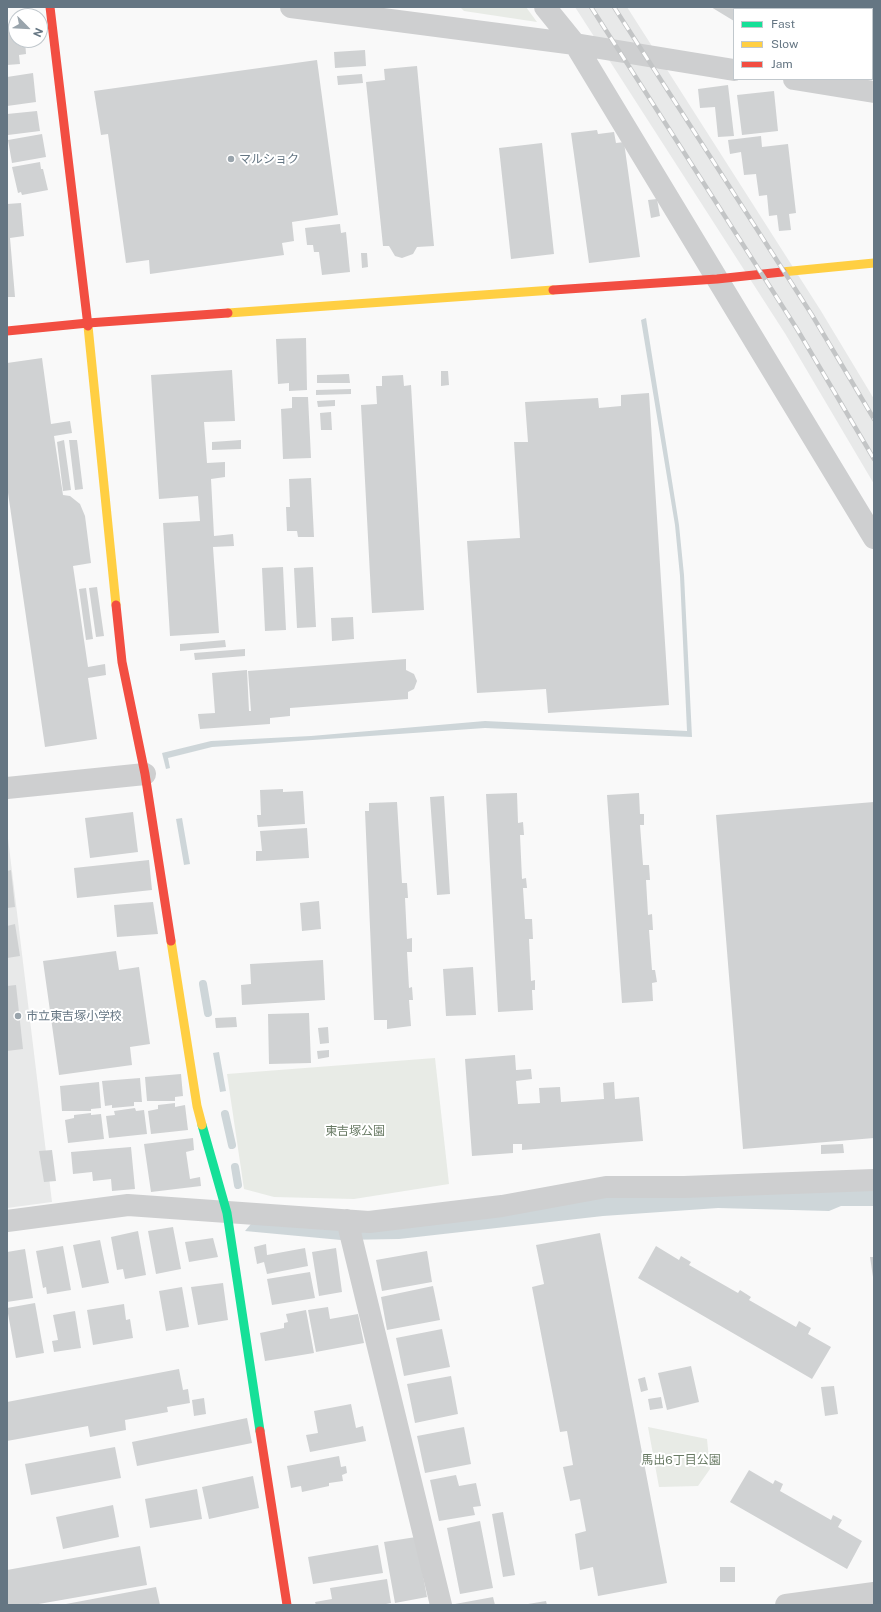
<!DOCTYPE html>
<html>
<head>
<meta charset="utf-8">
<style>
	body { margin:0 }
	#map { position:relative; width:881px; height:1612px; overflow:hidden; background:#f9f9f9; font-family:"Public Sans",sans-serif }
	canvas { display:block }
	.frame { position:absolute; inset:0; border:8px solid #657683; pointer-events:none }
	.legend { position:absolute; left:733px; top:8px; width:140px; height:72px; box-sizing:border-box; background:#fff; border:1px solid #c1c8cd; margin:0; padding:5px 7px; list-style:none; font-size:12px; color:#657683 }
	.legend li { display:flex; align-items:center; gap:8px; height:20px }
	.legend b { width:20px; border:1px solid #c1c8cd }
	.north { position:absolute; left:8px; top:8px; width:40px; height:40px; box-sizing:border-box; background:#fff; border:1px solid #c1c8cd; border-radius:50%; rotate:114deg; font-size:11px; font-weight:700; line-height:16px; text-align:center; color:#657683 }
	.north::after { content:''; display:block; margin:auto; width:14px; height:18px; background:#99a4ac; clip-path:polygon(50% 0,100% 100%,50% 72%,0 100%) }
</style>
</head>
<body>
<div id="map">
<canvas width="881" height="1612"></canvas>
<div class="frame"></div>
<ul class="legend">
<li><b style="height:5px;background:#16e098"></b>Fast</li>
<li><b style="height:5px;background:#ffcf43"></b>Slow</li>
<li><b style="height:5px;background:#f24e42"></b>Jam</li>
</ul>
<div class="north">N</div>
</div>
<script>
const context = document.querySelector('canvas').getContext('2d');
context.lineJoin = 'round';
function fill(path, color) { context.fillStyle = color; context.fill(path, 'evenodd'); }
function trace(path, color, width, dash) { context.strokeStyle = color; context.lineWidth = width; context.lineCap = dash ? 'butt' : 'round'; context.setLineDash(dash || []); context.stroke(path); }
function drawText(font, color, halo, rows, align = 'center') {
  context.font = font + ' "Public Sans","Noto Sans JP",sans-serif'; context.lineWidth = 4; context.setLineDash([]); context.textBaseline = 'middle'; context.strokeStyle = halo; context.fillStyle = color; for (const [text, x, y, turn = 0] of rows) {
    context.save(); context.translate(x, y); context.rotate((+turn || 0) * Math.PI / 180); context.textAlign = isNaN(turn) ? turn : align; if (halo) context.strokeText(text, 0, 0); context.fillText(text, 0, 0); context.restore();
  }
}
const built = new Path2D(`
	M575 7H627L821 311 874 399V484L786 335Z
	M7 830 52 1202 7 1208Z`);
const green = new Path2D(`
	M460 7H526L537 22 464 11Z
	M435 1058 449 1184 354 1199 274 1197 244 1189 227 1074Z
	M648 1427 707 1439 710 1469 698 1486 659 1487Z`);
const water = new Path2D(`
	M646 318 679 525 684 575 692 737 485 728 212 747 168 758 170 768 166 769 162 753 211 741 311 736 485 721 687 731 680 576 675 525 641 320Z
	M182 818 190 864 184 865 176 819Z
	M219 1052 226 1091 220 1092 213 1053Z
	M874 1188V1206H841L829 1211 718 1208 603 1216 399 1239 341 1240 245 1231 256 1218 335 1224 603 1193Z`);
const stream = new Path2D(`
	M203 984 208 1013
	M225 1114 232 1145
	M235 1167 238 1185`);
const building = new Path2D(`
	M711 7H874V46H872V9H734V21Z
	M16 23V40H25L26 54 19 55 20 64 7 65V24Z
	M365 50 366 66 335 68 334 52Z
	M317 60 338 215 292 222 294 241 282 243 284 255 150 274 149 260 126 263 108 134 101 135 94 91Z
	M417 66 434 246 417 247 413 254 402 258 395 256 389 246H383L366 82 385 80 384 69Z
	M33 73 36 102 7 106V77Z
	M362 74 363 83 338 85 337 76Z
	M728 85 734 136 718 137 715 107 700 108 698 89Z
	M774 91 778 131 742 135 737 95Z
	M37 111 40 131 8 135 7 114Z
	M597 130 598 134 614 132 616 143 624 142 640 257 589 263 571 133Z
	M42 134 46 157 12 163 8 140Z
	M761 136 762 147 788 144 796 213 789 214 791 230 779 231 777 215 769 216 767 195 759 196 756 174 744 175 741 152 730 154 728 140Z
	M542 143 554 254 511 259 499 148Z
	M40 162 41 169H43L48 190 22 195 21 192 18 193 12 167Z
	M657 199 660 216 651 218 648 200Z
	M21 203 24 236 10 238 15 297H7V204Z
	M340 224 341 233 346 232 350 272 322 275 319 252H314L313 245H307L305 228Z
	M361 253H367L368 267 362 268Z
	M306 338 307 390 289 391V383L278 384 276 339Z
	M42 358 51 424 70 421 72 433 54 436 63 495 70 496 80 504 85 516 91 563 73 566 88 667 105 664 106 675 88 678 97 739 45 747 7 486V363Z
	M232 370 235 421 204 422 207 463 225 462V477L211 479 214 536 233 534 234 546 213 547 219 633 170 636 163 523 200 521 198 496 159 499 151 375Z
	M441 371H448L449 385 441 386Z
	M349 374 350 383H317V375Z
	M403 375 404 386 411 385 424 610 372 613 361 405 377 404 376 386H382V376Z
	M351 389V394L316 395V390Z
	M649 393 669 705 548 713 546 689 477 693 467 541 520 538 514 442H528L525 402 598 398 599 408 621 406V395Z
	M292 397H308L311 458 283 459 281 409 292 408Z
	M335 400V406L318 407 317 401Z
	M331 412 332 430H321L320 413Z
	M64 440 71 490 63 491 57 442Z
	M69 440H77L83 489 75 490Z
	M241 440V449L212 450V442Z
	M311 478 314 537H298L297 531H287L286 507H290L289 479Z
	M283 567 286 630 265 631 262 568Z
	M313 567 316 627 297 628 294 568Z
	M97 587 104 636 96 637 89 588Z
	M86 588 93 639 86 640 79 589Z
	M353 617 354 639 332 641 331 618Z
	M225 640 226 647 180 651V644Z
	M245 649V656L195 660 194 653Z
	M406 659V670L414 674 417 681 414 689 408 692V699L290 708V716L270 718V724L200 729 198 714 215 713 212 673 247 670 249 711H251L248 671Z
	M283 789V792L303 791 305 824 258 827 257 815H261L260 790Z
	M517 793 518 823 523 822 524 835H520L522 879 526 878 527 888H523L525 919H532L533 939H529L531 981 535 980V990H532L533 1010 498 1012 486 794Z
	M639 793 640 814H644V825H640L643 865H649L650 880H646L648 915 652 914 653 930H649L652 970H655L657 982 652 983 653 1001 622 1003 607 795Z
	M444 796 450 894 437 895 430 797Z
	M397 802 402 883H407L408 898H405L407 939 412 938V952H407L409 988 412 987 413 1000H409L411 1026 387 1029V1020H374L365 811H369V803Z
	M874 802V1138L743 1149 716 815Z
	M133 812 138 852 90 858 85 818Z
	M307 828 309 858 256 861V851H262L260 831Z
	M149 860 152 890 77 898 74 868Z
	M11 870 15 907 7 908V871Z
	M319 901 321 929 302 931 300 903Z
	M153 902 158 934 117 937 114 905Z
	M15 924 20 956 7 958V926Z
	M116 951 119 970 139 967 150 1044 130 1047 132 1065 59 1075 43 961Z
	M323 960 325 1000 242 1005 241 985 251 984 250 964Z
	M473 967 476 1015 446 1016 443 969Z
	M16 985 23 1049 7 1051V986Z
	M309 1013 311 1063 269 1064 268 1014Z
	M236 1017 237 1027 216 1028 215 1018Z
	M328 1027 329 1043 320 1044 318 1028Z
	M329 1050V1057L318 1059 317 1051Z
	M515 1055 516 1070 531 1069 532 1079 516 1081 518 1104 540 1103 539 1088 560 1087 561 1102 604 1099 603 1083 614 1082 615 1099 639 1097 643 1141 522 1150V1144H513V1153L472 1156 465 1059Z
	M181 1074 183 1096 175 1097V1101H147L145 1077Z
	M140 1078 142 1102H134V1106L112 1108V1105L105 1106 102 1081Z
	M99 1082 101 1108 91 1109V1111H62L60 1086Z
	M175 1103V1107L185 1105 188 1130 151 1134 148 1111 158 1109V1105Z
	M135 1108 136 1111 144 1110 147 1134 109 1138 106 1116 115 1115 114 1111Z
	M91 1113V1115L101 1114 104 1139 68 1143 65 1120 74 1118V1115Z
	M193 1138 194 1150 186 1152 190 1179 200 1177 201 1186 151 1192 144 1144Z
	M843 1144 844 1153 821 1154V1145Z
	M131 1147 135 1189 112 1191 111 1179 93 1181 92 1172 73 1174 71 1152Z
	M52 1150 56 1181 44 1182 39 1151Z
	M173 1227 181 1269 156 1274 148 1231Z
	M138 1231 146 1275 125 1279 123 1269 117 1270 111 1237Z
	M600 1233 667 1583 598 1596 593 1567 580 1570 575 1534 586 1531 580 1499 570 1501 563 1467 573 1465 567 1431 560 1432 532 1287 544 1284 536 1245Z
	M213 1238 218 1257 189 1262 185 1242Z
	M100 1240 109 1283 82 1288 73 1245Z
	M266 1244 267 1255 305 1248 308 1266 267 1274 264 1262 257 1264 254 1247Z
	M63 1246 71 1290 47 1294 46 1287 43 1288 36 1251Z
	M656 1246 679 1260 681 1256 691 1262 689 1265 738 1293 740 1290 751 1297 749 1300 796 1327 799 1321 811 1328 808 1334 831 1347 812 1379 638 1278Z
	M336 1248 342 1292 319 1296 312 1252Z
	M25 1249 33 1298 7 1302V1252Z
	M427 1251 432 1282 382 1291 376 1260Z
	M870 1257H874V1277H873Z
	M310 1272 315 1298 272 1305 267 1279Z
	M223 1283 228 1320 198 1325 191 1287Z
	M433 1286 440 1320 387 1330 381 1297Z
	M182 1287 189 1327 166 1331 159 1291Z
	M35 1303 44 1353 16 1358 7 1308Z
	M124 1304 126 1320 130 1319 133 1338 93 1345 87 1310Z
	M328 1307 330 1319 358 1314 364 1343 316 1352 308 1310Z
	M306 1310 314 1353 265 1361 260 1333 284 1328V1323L288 1322 286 1314Z
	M75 1311 81 1348 54 1352 52 1341 58 1340 53 1315Z
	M442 1329 450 1367 404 1376 396 1338Z
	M691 1366 699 1402 667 1410 658 1373Z
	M179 1369 183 1390 188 1389 190 1403 167 1407 168 1412 125 1420 126 1430 90 1437 88 1426 7 1441V1402Z
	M451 1376 458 1414 415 1423 407 1384Z
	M645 1377 648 1390 641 1392 638 1379Z
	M834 1386 838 1414 825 1416 821 1387Z
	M661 1397 663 1408 650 1410 648 1399Z
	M204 1398 206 1414 194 1416 192 1400Z
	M351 1404 356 1428 363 1426 366 1441 310 1452 306 1435 318 1433 314 1411Z
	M247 1418 252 1443 137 1466 132 1442Z
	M464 1427 471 1464 425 1473 417 1436Z
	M115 1447 121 1478 31 1495 25 1464Z
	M339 1456 341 1467 346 1466 347 1473 342 1475 343 1481 329 1483V1486L302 1492 301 1486 291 1488 287 1466Z
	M749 1470 773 1484 775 1480 783 1484 780 1491 831 1520 833 1515 842 1520 838 1527 862 1541 847 1569 730 1502Z
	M456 1475 459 1486 476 1483 481 1506 473 1507 475 1515 439 1521 430 1480Z
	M253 1476 259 1508 209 1519 202 1487Z
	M197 1489 202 1519 150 1528 145 1499Z
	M113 1505 119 1537 63 1549 56 1517Z
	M503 1512 515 1575 503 1577 492 1514Z
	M480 1521 493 1588 460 1594 447 1528Z
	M416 1537 427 1597 395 1603 384 1542Z
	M378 1545 383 1573 313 1584 308 1557Z
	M140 1546 147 1585 33 1605H7V1570Z
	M720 1567H735V1582H720Z
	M387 1579 391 1603 381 1605H316L315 1602 332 1599 330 1588Z
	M156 1587 160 1605H66V1604Z
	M493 1597 495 1605H455V1604Z
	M546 1601 547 1605H529L528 1604Z`);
const street = new Path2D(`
	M291 7 575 44 734 70
	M545 7 575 44 874 538
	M794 79 874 92
	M7 788 145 774
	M347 1220 441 1605
	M7 1221 128 1205 369 1222 502 1206 606 1187H684L874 1180
	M786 1605 874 1593`);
const fast = new Path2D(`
	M202 1125 227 1213 260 1431`);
const slow = new Path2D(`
	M782 272 874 263
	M228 313 553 290
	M88 326 116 605
	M171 941 197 1106 202 1125`);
const jam = new Path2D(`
	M50 7 88 326
	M553 290 717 279 782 272
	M7 331 88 323 228 313
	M116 605 122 662 145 774 171 941
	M260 1431 287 1605`);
const rail = new Path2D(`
	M591 7 797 329 874 459
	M614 7 812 315 874 419`);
const markers = [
	[231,159,4,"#99a4ac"],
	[18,1016,4,"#99a4ac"]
];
const poiNames = [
	["マルショク",239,159],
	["市立東吉塚小学校",26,1016]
];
const parkNames = [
	["東吉塚公園",355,1131],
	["馬出6丁目公園",681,1460]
];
fill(built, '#e8e9e9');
fill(green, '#e8ebe6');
fill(water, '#ced6d9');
trace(stream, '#ced6d9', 8);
fill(building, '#d0d2d3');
trace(street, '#cecfd0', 22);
trace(fast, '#16e098', 9);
trace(slow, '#ffcf43', 9);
trace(jam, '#f24e42', 9);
trace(rail, '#c3c5c6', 4.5);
trace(rail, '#fff', 3, [9]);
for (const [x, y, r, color] of markers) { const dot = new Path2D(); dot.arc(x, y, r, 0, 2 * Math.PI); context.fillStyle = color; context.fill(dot); trace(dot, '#fff', 1.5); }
drawText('12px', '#657683', '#fff', poiNames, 'left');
drawText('12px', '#687a64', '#fff', parkNames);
</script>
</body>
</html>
